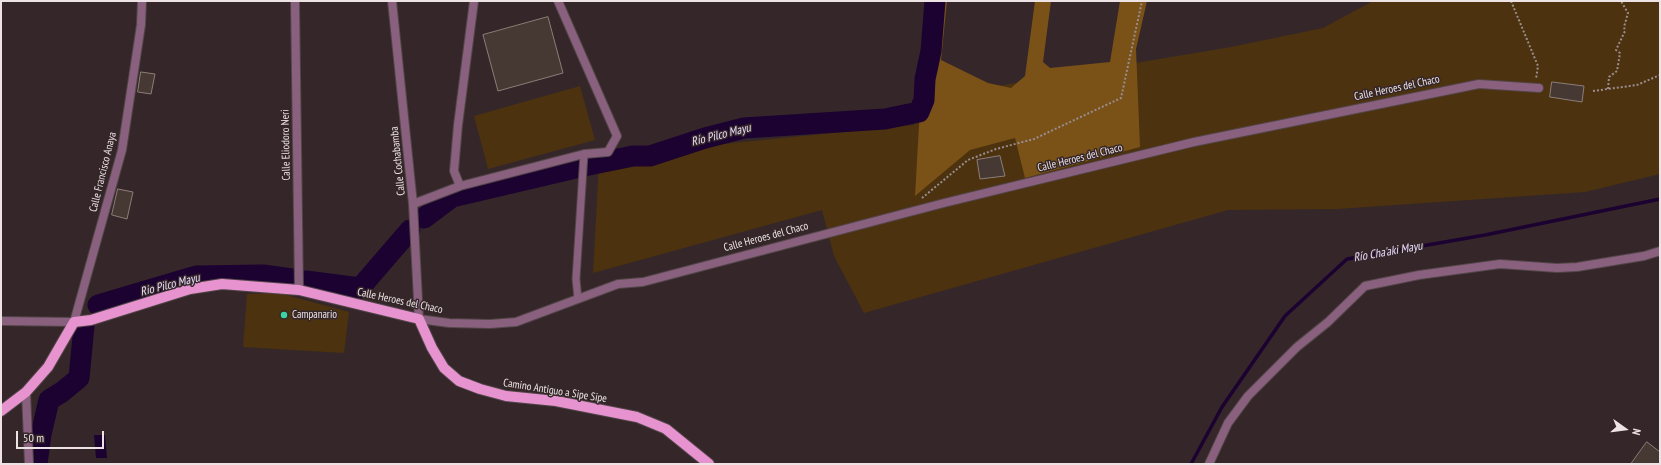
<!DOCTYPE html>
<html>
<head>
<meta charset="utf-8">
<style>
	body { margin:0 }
	#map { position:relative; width:1661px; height:465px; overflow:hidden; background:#352729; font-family:"PT Sans Narrow",sans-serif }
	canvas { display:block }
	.frame { position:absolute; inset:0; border:2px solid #ede3e5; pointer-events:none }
	.north { position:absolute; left:1605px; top:409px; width:40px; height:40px; -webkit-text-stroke:3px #352729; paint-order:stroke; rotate:104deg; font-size:11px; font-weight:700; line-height:16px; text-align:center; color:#ede3e5 }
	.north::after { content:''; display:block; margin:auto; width:14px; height:18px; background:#ede3e5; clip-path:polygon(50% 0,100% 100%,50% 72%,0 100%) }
	.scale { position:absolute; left:16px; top:431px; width:88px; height:18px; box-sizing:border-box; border:2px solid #ede3e5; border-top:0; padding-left:5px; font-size:12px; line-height:14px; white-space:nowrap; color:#ede3e5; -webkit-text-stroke:3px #352729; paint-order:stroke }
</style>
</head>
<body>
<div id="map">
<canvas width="1661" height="465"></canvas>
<div class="frame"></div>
<div class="north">N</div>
<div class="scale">50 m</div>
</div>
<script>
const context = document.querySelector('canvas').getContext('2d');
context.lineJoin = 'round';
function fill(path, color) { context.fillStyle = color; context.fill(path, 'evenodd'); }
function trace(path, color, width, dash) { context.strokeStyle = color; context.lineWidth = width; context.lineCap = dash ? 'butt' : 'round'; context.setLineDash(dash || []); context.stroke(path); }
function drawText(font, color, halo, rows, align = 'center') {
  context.font = font + ' "PT Sans Narrow",sans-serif'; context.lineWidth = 3; context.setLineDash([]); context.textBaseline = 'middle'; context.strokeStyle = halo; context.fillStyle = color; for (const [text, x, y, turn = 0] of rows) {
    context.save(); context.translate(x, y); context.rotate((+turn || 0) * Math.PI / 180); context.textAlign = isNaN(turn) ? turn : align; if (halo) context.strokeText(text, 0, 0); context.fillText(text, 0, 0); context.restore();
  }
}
const green = new Path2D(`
	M1373 1H1660V174L1585 192 1337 209 1228 210 864 313 834 256 822 210 593 273 599 163 723 144 913 125 944 95 1231 47 1323 28Z
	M580 86 595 140 488 169 474 116Z
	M279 293 349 312 344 353 243 347 247 294Z`);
const forest = new Path2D(`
	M935 1H947L941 60 988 83 1011 88 1025 76 1035 1H1051L1043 62 1050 68 1110 62 1120 1H1147L1136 49 1140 147 1025 178 1015 138 970 150 915 196 919 125 925 79 931 51Z`);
const water = new Path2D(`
	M94 435H105L107 458H96Z`);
const stream = new Path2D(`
	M1191 464 1222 407 1285 316 1347 259 1485 235 1660 199`);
const river = new Path2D(`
	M424 218 452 197 584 166 633 156H650L705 138 744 128 885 119 919 112 924 100 925 79 931 51 935 1
	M306 281 360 288 410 230
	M98 305 196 276 263 275 292 279
	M37 464 41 434 49 400 62 392 79 378 84 326`);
const building = new Path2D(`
	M548 17 563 73 498 91 483 35Z
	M141 72 155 74 151 94 138 92Z
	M1552 82 1584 86 1582 102 1550 97Z
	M1000 156 1005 176 980 179 977 160Z
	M118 189 133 192 127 219 112 215Z
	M1647 442 1660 452V464H1631Z`);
const path = new Path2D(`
	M1511 1 1538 66 1536 79
	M1608 89 1609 77 1617 71 1620 53 1616 50 1625 31 1624 27 1628 13 1621 1
	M1593 91 1637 85 1660 75
	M922 198 968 160 996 149 1034 139 1121 98 1142 1`);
const service = new Path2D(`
	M578 299 576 279 584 154`);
const minor = new Path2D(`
	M392 1 413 204 419 319 449 323 490 324 516 322 618 284 643 282 944 203 1194 142 1479 84 1539 88
	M460 186 454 171 458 125 474 1
	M413 204 460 186 584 154 608 152 617 136 558 1
	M1 321 74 322
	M26 392 29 464
	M1209 464 1228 423 1248 396 1297 347 1328 322 1365 286 1419 275 1500 264 1557 268 1577 267 1644 256 1660 251`);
const tertiary = new Path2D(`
	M295 1 299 290
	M74 322 122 150 141 25 142 1`);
const primary = new Path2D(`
	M1 411 26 392 48 367 74 322 91 320 190 289 222 284 299 290 419 319 432 348 444 368 459 381 480 389 506 396 556 401 637 417 666 429 709 464`);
const markers = [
	[284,315,4,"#3dd4a3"]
];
const streetNames = [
	["Calle Heroes del Chaco",1397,88,-12],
	["Calle Eliodoro Neri",286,145,-91],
	["Calle Heroes del Chaco",1080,158,-14],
	["Calle Cochabamba",398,161,-96],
	["Calle Francisco Anaya",103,172,-76],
	["Calle Heroes del Chaco",766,237,-15],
	["Calle Heroes del Chaco",400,301,12],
	["Camino Antiguo a Sipe Sipe",555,391,9]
];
const poiNames = [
	["Campanario",292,315]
];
const waterNames = [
	["Río Pilco Mayu",721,135,-14],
	["Río Cha'aki Mayu",1388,252,-10],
	["Rio Pilco Mayu",170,285,-14]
];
fill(green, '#4c320e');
fill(forest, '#7a5218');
fill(water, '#1c0231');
trace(stream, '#1c0231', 3.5);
trace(river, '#1c0231', 21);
fill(building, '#463934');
trace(building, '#8d7d78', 1);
trace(service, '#524547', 9);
trace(minor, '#524547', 10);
trace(tertiary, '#524547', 10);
trace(primary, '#524547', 12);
trace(path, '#998d8f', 2, [2, 2]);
trace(service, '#89607e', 7);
trace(minor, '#89607e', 8);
trace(tertiary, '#89607e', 8);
trace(primary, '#e693d0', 10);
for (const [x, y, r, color] of markers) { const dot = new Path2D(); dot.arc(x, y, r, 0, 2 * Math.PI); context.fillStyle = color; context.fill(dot); trace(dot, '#352729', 1.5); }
drawText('11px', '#ede3e5', '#352729', streetNames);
drawText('11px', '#ede3e5', '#352729', poiNames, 'left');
drawText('italic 12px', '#ebddfe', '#352729', waterNames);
</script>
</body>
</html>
